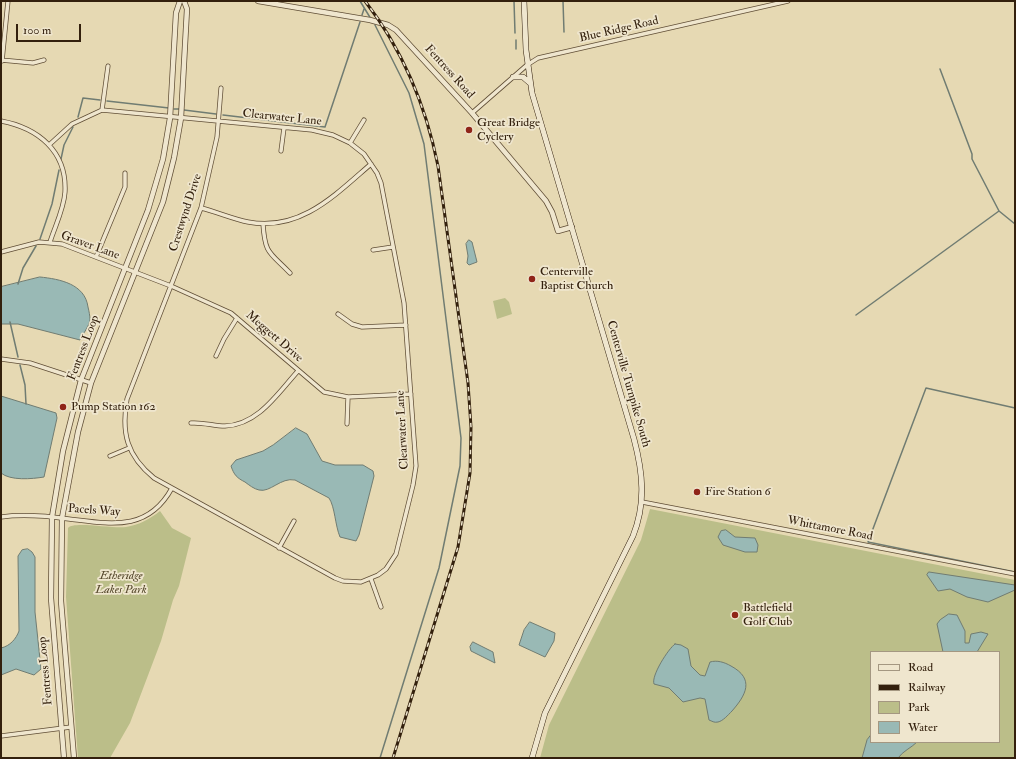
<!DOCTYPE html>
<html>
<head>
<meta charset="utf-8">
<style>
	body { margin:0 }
	#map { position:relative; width:1016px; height:759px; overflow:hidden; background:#e6d9b3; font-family:"IM FELL Double Pica",serif }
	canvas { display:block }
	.frame { position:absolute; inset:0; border:2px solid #33200d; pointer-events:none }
	.legend { position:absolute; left:870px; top:651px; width:130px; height:92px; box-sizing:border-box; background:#efe6ce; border:1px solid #a49781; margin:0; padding:5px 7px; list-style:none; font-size:12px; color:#33200d }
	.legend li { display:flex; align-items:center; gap:8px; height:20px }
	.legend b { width:20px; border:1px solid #a49781 }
	.scale { position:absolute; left:16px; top:24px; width:65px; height:18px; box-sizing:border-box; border:2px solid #33200d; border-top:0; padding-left:5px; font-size:12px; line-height:14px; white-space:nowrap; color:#33200d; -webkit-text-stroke:3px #efe6ce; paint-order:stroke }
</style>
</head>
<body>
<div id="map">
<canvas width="1016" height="759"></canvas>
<div class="frame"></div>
<ul class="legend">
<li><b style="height:5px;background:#efe6ce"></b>Road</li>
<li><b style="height:5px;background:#33200d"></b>Railway</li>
<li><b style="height:11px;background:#bbbe89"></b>Park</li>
<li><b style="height:11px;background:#99b9b5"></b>Water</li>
</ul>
<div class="scale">100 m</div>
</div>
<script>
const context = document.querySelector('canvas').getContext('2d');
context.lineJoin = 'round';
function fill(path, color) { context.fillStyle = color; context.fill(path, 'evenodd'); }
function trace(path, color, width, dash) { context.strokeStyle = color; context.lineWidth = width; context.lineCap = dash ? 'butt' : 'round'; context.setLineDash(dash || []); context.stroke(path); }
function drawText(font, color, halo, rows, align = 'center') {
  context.font = font + ' "IM FELL Double Pica",serif'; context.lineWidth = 3.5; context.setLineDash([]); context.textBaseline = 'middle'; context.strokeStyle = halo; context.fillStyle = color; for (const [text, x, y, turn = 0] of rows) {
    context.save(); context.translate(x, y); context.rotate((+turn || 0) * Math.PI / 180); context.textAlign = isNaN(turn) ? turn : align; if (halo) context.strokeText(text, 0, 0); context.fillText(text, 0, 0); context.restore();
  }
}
const green = new Path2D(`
	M505 298 509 302 512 314 497 319 493 301Z
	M650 509 1015 580V758H540L549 725 641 540ZM871 652H999V742H871Z
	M160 511 172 528 191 538 179 586 173 600 161 641 130 723 110 758H78L66 597 68 528C73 521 114 529 126 527 139 525 150 519 160 511Z`);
const water = new Path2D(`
	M469 240 472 242 477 262 469 265 467 263 468 256 466 244Z
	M40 277C60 279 85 284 88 307 89 311 90 316 90 320 89 326 83 334 80 340L18 324H1V287Z
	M1 396 56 413 57 418 44 477C32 479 10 481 1 473Z
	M296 428 307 434 322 461 335 465H363L373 471 374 476 359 535 356 541 340 537C335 525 335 507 329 498L295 480C281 477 270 493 259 490 254 489 249 485 245 482 237 478 234 475 231 466L236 460 263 451 273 445Z
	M726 530 735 537 755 538 758 545 757 552H745L723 545 718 537 721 531Z
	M28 549 32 552 35 557V612L41 669 34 675 16 669 1 675V648C10 646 16 639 19 631L18 556 22 550Z
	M929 572 1015 585V590L988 602 967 597 950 589 938 591 927 575Z
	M949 614 957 615 965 631V643H969L971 634 981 632 988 634 977 652H943L937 624 940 620Z
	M530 622 555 633 554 641 545 657 519 645 524 630Z
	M473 642 493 652 495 663 471 651 470 647Z
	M675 644 681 645 688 649 691 666 700 675 705 676 710 662C717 660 724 662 731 666 755 679 746 695 732 711 728 715 723 721 718 722 714 723 712 721 709 720L705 699 700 698 683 702 669 688 654 684C651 676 668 649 675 644Z
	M871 735V742H917C911 748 903 751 898 758H862L867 740Z`);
const stream = new Path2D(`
	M360 1 371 19
	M514 1 515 33
	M563 1 564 32
	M362 15 364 9
	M375 25 409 93 424 144 461 438 460 466 439 568 380 758
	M516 40V49
	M940 69 972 154V159L999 211 1015 224
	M107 101 169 108
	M174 109H179
	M184 110 216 114
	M223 115 325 127 360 22
	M78 117 83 98 100 100
	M61 159 64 145 73 127
	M40 239 52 204 59 170
	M18 284 23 268 36 246
	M856 315 999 211
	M10 322 18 357
	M20 365 25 385 26 404
	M1015 408 926 388 868 542 1015 572`);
const minor = new Path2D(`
	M1 60 33 63 44 60
	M2 61 8 1
	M102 110 108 66
	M472 113 527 65 538 58 788 1
	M1 121C38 128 67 151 65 192 64 209 55 226 50 242
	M350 143 364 120
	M49 145 72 124 102 110 312 130 333 135 350 143 364 154 377 173 381 183 404 303 416 466 413 485 396 554 386 569 378 575 361 582 343 581 335 578 154 478C127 456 121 433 127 399L201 208 217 137 221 88
	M281 151 284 128
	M201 208C217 212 233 219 248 222 300 232 335 195 371 164
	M263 224C265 255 270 252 290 273
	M373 250 393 247
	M1 252 39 242 62 244 171 286 231 313 324 392 348 397 411 394
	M96 257 125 187V173
	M338 314 352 324 362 327 406 325
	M216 356 224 339 237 318
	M1 359 30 363 91 383
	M191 423C203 422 214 426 225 426 258 425 278 393 298 371
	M347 424 348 397
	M110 456 129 448
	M642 502 1015 574
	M1 517C23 514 47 516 69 519 111 524 148 532 172 488
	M279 548 294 521
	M371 579 381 607
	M1 736 71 727`);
const tertiary = new Path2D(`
	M258 1 370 20 388 25 396 30 472 113 546 201 552 212 558 231 572 227
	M64 758 51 598 52 517 63 451 81 380 148 210 163 159 170 118 176 13 180 1
	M74 758 61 601 62 518 78 432 91 383 163 202 174 158 181 118 187 9 184 1`);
const secondary = new Path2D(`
	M524 1 526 50 532 93 634 439C643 473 646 503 633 536L545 713 532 758
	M513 77H523L530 83`);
const rail = new Path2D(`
	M365 1C402 49 426 106 438 166L468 383 471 427 470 473 458 547 393 758`);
const markers = [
	[469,130,4,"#8f2418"],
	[532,279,4,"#8f2418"],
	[63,407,4,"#8f2418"],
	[697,492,4,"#8f2418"],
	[735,615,4,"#8f2418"]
];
const streetNames = [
	["Blue Ridge Road",619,30,-13],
	["Fentress Road",449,72,48],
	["Clearwater Lane",282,118,6],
	["Crestwynd Drive",186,213,-72],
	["Graver Lane",90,246,20],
	["Meggett Drive",274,337,41],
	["Fentress Loop",84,348,-69],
	["Centerville Turnpike South",628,384,74],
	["Clearwater Lane",403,430,-93],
	["Pacels Way",94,511,4],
	["Whittamore Road",830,529,11],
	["Fentress Loop",46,671,-95]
];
const poiNames = [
	["Great Bridge",477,123],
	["Cyclery",477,137],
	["Centerville",540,272],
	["Baptist Church",540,286],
	["Pump Station 162",71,407],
	["Fire Station 6",705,492],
	["Battlefield",743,608],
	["Golf Club",743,622]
];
const parkNames = [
	["Etheridge",121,576],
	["Lakes Park",121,590]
];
fill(green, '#bbbe89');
fill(water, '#99b9b5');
trace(water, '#707c72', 1);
trace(stream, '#707c72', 1.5);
trace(minor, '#604e36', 5);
trace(tertiary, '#604e36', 6);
trace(secondary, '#33200d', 6);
trace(minor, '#efe6ce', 3.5);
trace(tertiary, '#efe6ce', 4.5);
trace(secondary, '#efe6ce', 5);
trace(rail, '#33200d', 3);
trace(rail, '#efe6ce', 1.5, [4.5]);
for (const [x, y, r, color] of markers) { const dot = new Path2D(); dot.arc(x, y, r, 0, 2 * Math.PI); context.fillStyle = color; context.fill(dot); trace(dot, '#efe6ce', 1.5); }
drawText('12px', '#33200d', '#efe6ce', streetNames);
drawText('12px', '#33200d', '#efe6ce', poiNames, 'left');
drawText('italic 12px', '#55482c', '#efe6ce', parkNames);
</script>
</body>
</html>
